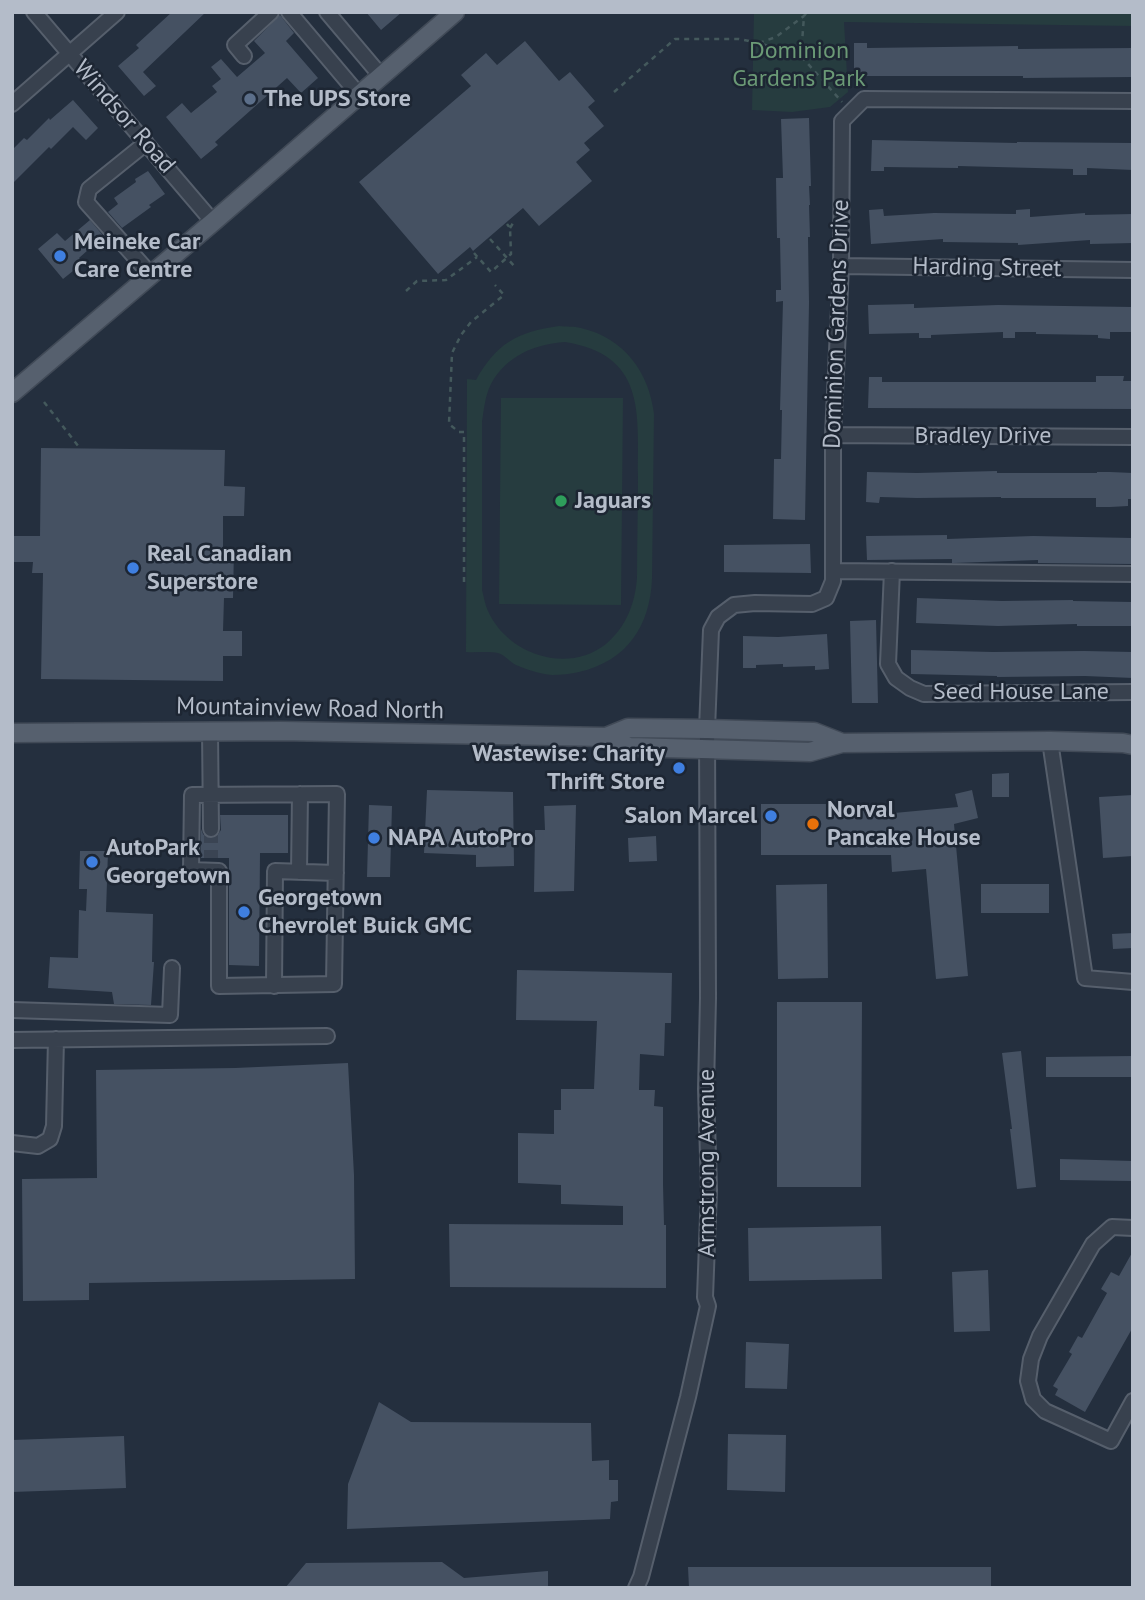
<!DOCTYPE html>
<html>
<head>
<meta charset="utf-8">
<style>
	body { margin:0 }
	#map { position:relative; width:1145px; height:1600px; overflow:hidden; background:#242f3e; font-family:"PT Sans",sans-serif }
	canvas { display:block }
	.frame { position:absolute; inset:0; border:14px solid #b4bcc9; pointer-events:none }
</style>
</head>
<body>
<div id="map">
<canvas width="1145" height="1600"></canvas>
<div class="frame"></div>
</div>
<script>
const context = document.querySelector('canvas').getContext('2d');
context.lineJoin = 'round';
function fill(path, color) { context.fillStyle = color; context.fill(path, 'evenodd'); }
function trace(path, color, width, dash) { context.strokeStyle = color; context.lineWidth = width; context.lineCap = dash ? 'butt' : 'round'; context.setLineDash(dash || []); context.stroke(path); }
function drawText(font, color, halo, rows, align = 'center') {
  context.font = font + ' "PT Sans",sans-serif'; context.lineWidth = 5; context.setLineDash([]); context.textBaseline = 'middle'; context.strokeStyle = halo; context.fillStyle = color; for (const [text, x, y, turn = 0] of rows) {
    context.save(); context.translate(x, y); context.rotate((+turn || 0) * Math.PI / 180); context.textAlign = isNaN(turn) ? turn : align; if (halo) context.strokeText(text, 0, 0); context.fillText(text, 0, 0); context.restore();
  }
}
const green = new Path2D(`
	M754 12H1133V26L844 22 848 92 830 107 792 112 752 110Z
	M559 326C566 327 574 326 581 328 624 338 649 372 654 414L652 579C650 626 627 661 579 672 571 674 561 675 552 675 541 674 527 670 516 665 510 662 505 655 498 653 488 651 476 653 466 652L467 379 476 380C497 343 517 332 559 326ZM565 342C645 355 638 411 638 475 638 509 637 544 637 578 635 604 626 627 606 644 567 675 507 654 488 611 485 605 484 597 482 590V422C484 409 485 396 491 384 506 356 535 344 565 342Z
	M501 398H623L621 605 499 604Z`);
const building = new Path2D(`
	M172 12H206L143 72 156 86 144 96 118 66 139 48 136 45Z
	M366 12H402L381 30Z
	M280 15 294 33 286 41 318 78 301 93 287 78 215 142 218 145 201 159 166 117 182 103 191 113 217 92 212 86 221 79 211 67 221 59 237 77 265 53 254 41Z
	M525 41 559 81 570 72 595 101 588 107 604 126 584 143 590 150 576 162 592 181 539 226 523 208 473 251 470 247 438 274 359 182 471 86 461 75 486 53 497 65Z
	M854 43H867V48L1018 46V49L1133 48V77L1023 78V76H854Z
	M73 100 98 128 86 140 73 127 51 149 49 147 12 184V150L24 138 27 140 49 118 50 120Z
	M809 118 811 186H809L810 205H809L810 237H808L809 303 805 520 773 519 774 459H781L782 410H780L783 301 776 302V290H781L780 238H777L776 178H783L781 119Z
	M872 140 1017 143V142L1133 143V170L1087 168V175H1073V169L958 166V168L884 167V171H871Z
	M148 171 165 194 149 205 151 207 122 228 108 212 118 204 114 198 136 182 135 179Z
	M883 209 884 216 934 213 1016 214V210L1030 209V217L1085 213V215L1133 214V243L1090 244V240L1018 245V243L943 242V239L871 244 869 210Z
	M90 220 106 239 99 244 97 242 79 258 83 263 63 279 38 249 57 233 65 241Z
	M914 304V308L998 305 1133 307V332H1110V339L1098 338V335L1036 334V332H1015V338H1003V332L931 335V338H919V333L869 334 868 305Z
	M1096 376H1124L1123 381H1133V409L868 408 869 377H882V382H1096Z
	M41 448 225 450 224 486 245 487 244 516H223V549H234L233 598H224L223 631H242V656H223V681L41 679 43 573H32L33 562H12V555L13 536H40Z
	M997 471V473H1097V472H1110L1133 473V499H1128V506L1110 507H1096V498H1001V497L917 498 880 497 879 503 866 502 867 472 917 473Z
	M947 535V539L1033 536 1132 538 1131 564 1038 563V560L954 563H952V559L867 560 866 536Z
	M810 544 811 573 724 572V545Z
	M917 598 1002 601 1073 600V601L1133 602V626H1077V624L998 626 916 623Z
	M876 620 878 703H852L850 621Z
	M827 634 829 669 815 670V666L783 667V664L756 665V668H743V636L778 637Z
	M911 650 993 652 1084 651 1133 652V678L1085 676 997 677V676L911 674Z
	M1009 773V797H992V774Z
	M427 790 513 792 514 866 476 867V855L424 853Z
	M972 790 978 818 954 824 968 976 936 979 926 869 892 872 891 855H761V804H873V815L958 807 955 794Z
	M1133 795V856L1103 858 1099 797Z
	M369 805 392 806 390 877H367Z
	M576 805 574 891 534 892 535 830H545L544 806Z
	M220 815H288V853H260L259 966 229 965V858H201V829L203 834 207 838 212 839 216 837 221 830Z
	M656 836 657 861 629 862 628 838Z
	M80 851H108L106 912 153 914 152 962H154L151 1005 114 1004 112 992 48 988 50 957 78 958 79 910 86 911 87 889H79Z
	M827 884 828 978 778 979 776 885Z
	M981 884H1049V913H981Z
	M1133 933V948L1113 949 1112 934Z
	M517 970 672 973 671 1023H665L664 1056 640 1054 639 1090H655L654 1106 663 1107V1184L664 1225H666V1288L450 1287 449 1224 623 1225V1206L561 1204V1185L518 1183V1133L554 1134V1110H561V1089H594L597 1021 516 1020Z
	M777 1002H862L861 1187H777Z
	M1021 1051 1036 1187 1017 1189 1010 1129H1012L1002 1053Z
	M1133 1056V1077H1046V1057Z
	M348 1063 354 1175 355 1279 89 1283V1300L23 1301 22 1179 97 1178 96 1070 235 1068Z
	M1060 1159 1133 1161 1132 1181 1060 1180Z
	M881 1226 882 1279 749 1281 748 1228Z
	M1133 1251V1327L1085 1412 1055 1395 1058 1389 1053 1386 1072 1354 1069 1352 1078 1336 1082 1338 1107 1293 1101 1289 1111 1272 1119 1276Z
	M988 1270 990 1331 954 1332 952 1272Z
	M746 1342 789 1344 787 1389 745 1388Z
	M379 1402 411 1422 591 1423 592 1461 609 1460V1480H618V1501L611 1502 610 1519 347 1529 348 1484Z
	M728 1434 786 1435 785 1492 727 1490Z
	M124 1436 126 1488 12 1492V1440Z
	M442 1562 464 1578 548 1571V1588H285L306 1563Z
	M688 1567H991V1588H689Z`);
const minorTunnel = new Path2D(`
	M211 829V858`);
const path = new Path2D(`
	M759 43 776 37 804 16
	M801 56 804 16 807 12
	M614 92 675 39H739L759 43 801 56 842 102
	M510 228 515 220
	M490 239 516 268
	M474 253 491 272 511 254 510 228 507 224
	M406 291 417 281 446 280 477 257
	M44 402 79 447
	M464 582V432H459L449 424 452 353 461 335 471 322 504 295 495 285`);
const minor = new Path2D(`
	M34 12 213 222
	M289 12 359 95
	M327 12 381 76
	M244 56 235 45 271 12
	M12 104 117 12
	M146 143 89 189 86 202 151 275
	M841 266 1133 270
	M833 435 1133 437
	M833 571 1133 574
	M892 571 888 664 896 678 910 688 924 694 1133 692
	M210 731 211 829
	M1050 741 1085 978 1133 982
	M337 794 334 984 219 986V871L191 870 192 795Z
	M299 872 300 794
	M274 986 275 871 336 873
	M12 1010 170 1015 172 968
	M12 1040 327 1036
	M12 1143 38 1146 50 1139 54 1126 56 1039
	M1133 1228 1112 1227 1093 1244 1040 1336 1031 1359 1028 1381 1033 1399 1045 1411 1111 1441 1133 1401
	M636 1588 641 1577 688 1397 708 1306 705 1297 709 1190 706 1089 708 998 707 729 711 630 718 617 734 605 755 603 812 604 826 598 833 581V435L841 266 842 121 864 99 1133 101`);
const major = new Path2D(`
	M12 393 213 222 455 12
	M12 733 281 731 606 737 629 747 810 752 842 743 1050 741 1123 743 1133 745
	M606 737 628 728 707 729 814 732 842 743`);
const markers = [
	[250,99,7,"#5c6f8a"],
	[60,256,7,"#3f7fe0"],
	[561,501,7,"#2e9e5b"],
	[133,568,7,"#3f7fe0"],
	[679,768,7,"#3f7fe0"],
	[771,816,7,"#3f7fe0"],
	[813,824,7,"#e8710a"],
	[374,838,7,"#3f7fe0"],
	[92,862,7,"#3f7fe0"],
	[244,912,7,"#3f7fe0"]
];
const parkNames = [
	["Dominion",799,51],
	["Gardens Park",799,79]
];
const poiNames = [
	["The UPS Store",264,99],
	["Meineke Car",74,242],
	["Care Centre",74,270],
	["Jaguars",575,501],
	["Real Canadian",147,554],
	["Superstore",147,582],
	["Wastewise: Charity",665,754,"right"],
	["Thrift Store",665,782,"right"],
	["Norval",827,810],
	["Pancake House",827,838],
	["Salon Marcel",757,816,"right"],
	["NAPA AutoPro",388,838],
	["AutoPark",106,848],
	["Georgetown",106,876],
	["Georgetown",258,898],
	["Chevrolet Buick GMC",258,926]
];
const streetNames = [
	["Windsor Road",124,117,49],
	["Harding Street",987,268,1],
	["Dominion Gardens Drive",837,324,-88],
	["Bradley Drive",983,436],
	["Seed House Lane",1021,692],
	["Mountainview Road North",310,709,1],
	["Armstrong Avenue",707,1163,-90]
];
fill(green, '#263c3f');
fill(building, '#455162');
trace(minorTunnel, '#3a4453', 14, [14, 7]);
trace(minor, '#565f6c', 18);
trace(major, '#414a57', 21);
trace(path, '#44595c', 2.5, [5, 5]);
trace(minor, '#38414e', 14);
trace(major, '#56606e', 18);
for (const [x, y, r, color] of markers) { const dot = new Path2D(); dot.arc(x, y, r, 0, 2 * Math.PI); context.fillStyle = color; context.fill(dot); trace(dot, '#1d2633', 2.5); }
drawText('24px', '#6b9a76', '#1d2633', parkNames);
drawText('bold 24px', '#b4bcc9', '#1d2633', poiNames, 'left');
drawText('24px', '#b4bcc9', '#1d2633', streetNames);
</script>
</body>
</html>
